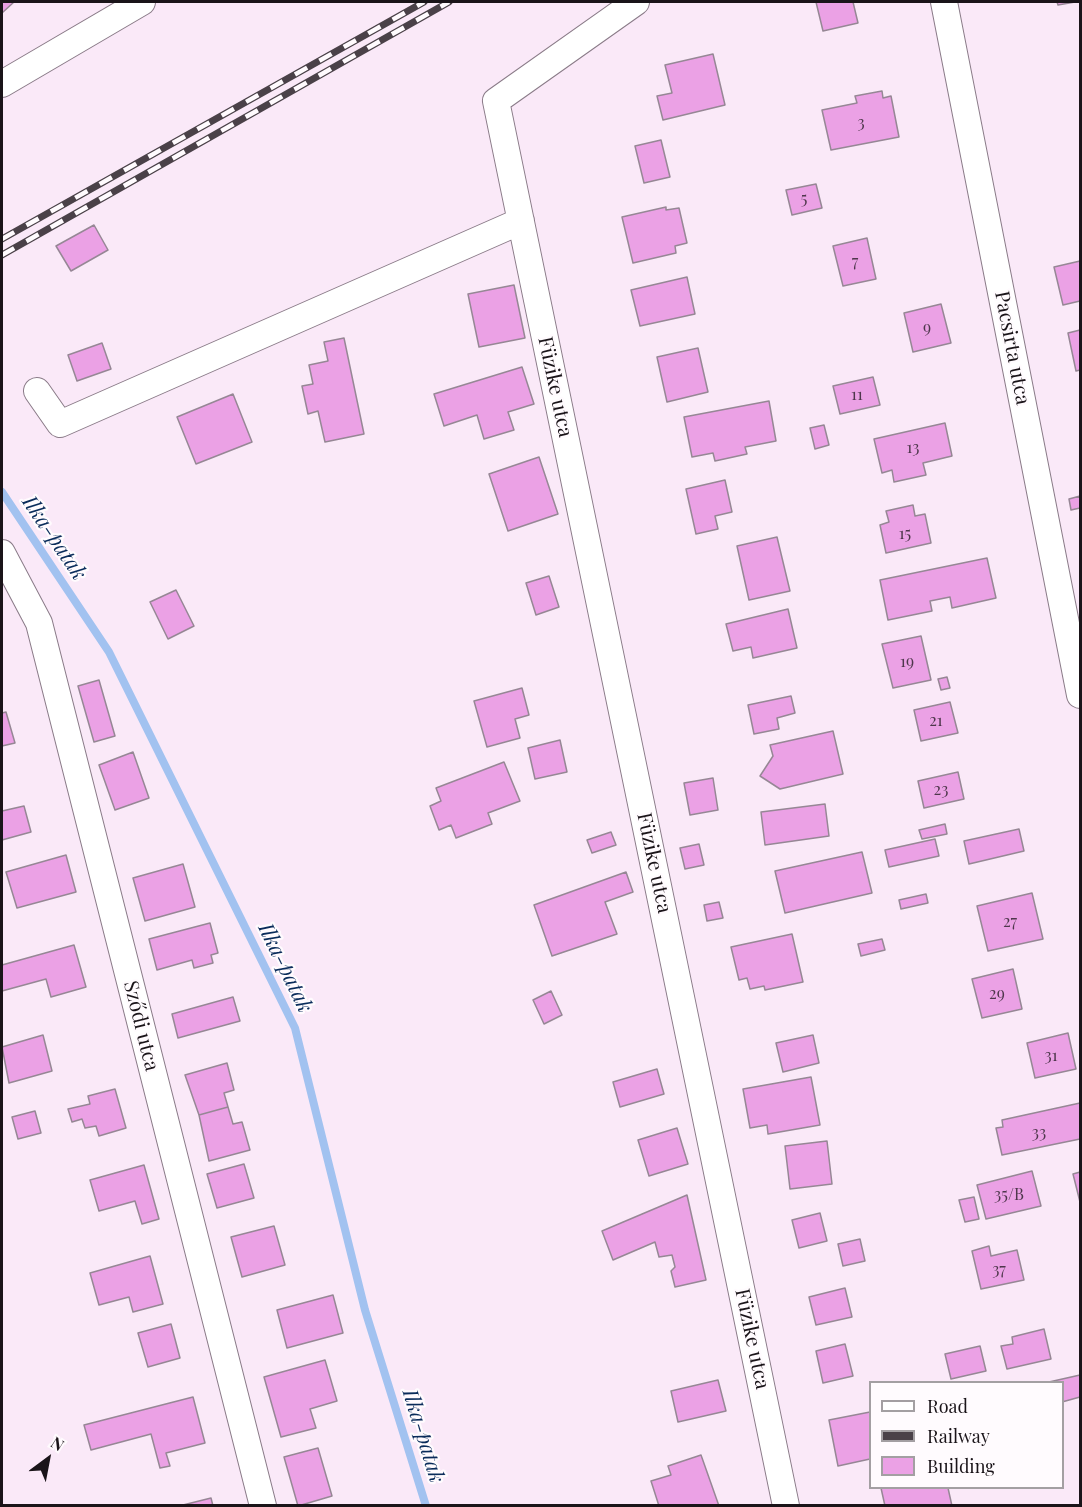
<!DOCTYPE html>
<html>
<head>
<meta charset="utf-8">
<style>
	body { margin:0 }
	#map { position:relative; width:1082px; height:1507px; overflow:hidden; background:#fae9f8; font-family:"Playfair Display",serif }
	canvas { display:block }
	.frame { position:absolute; inset:0; border:3px solid #1a1419; pointer-events:none }
	.legend { position:absolute; left:869px; top:1381px; width:195px; height:108px; box-sizing:border-box; background:#fffbfe; border:2px solid #a39fa2; margin:0; padding:8px 10px; list-style:none; font-size:18px; color:#1a1419 }
	.legend li { display:flex; align-items:center; gap:12px; height:30px }
	.legend b { width:30px; border:2px solid #a39fa2 }
	.north { position:absolute; left:18px; top:1429px; width:60px; height:60px; -webkit-text-stroke:4px #fffbfe; paint-order:stroke; rotate:32deg; font-size:16px; font-weight:700; line-height:24px; text-align:center; color:#1a1419 }
	.north::after { content:''; display:block; margin:auto; width:21px; height:27px; background:#1a1419; clip-path:polygon(50% 0,100% 100%,50% 72%,0 100%) }
</style>
</head>
<body>
<div id="map">
<canvas width="1082" height="1507"></canvas>
<div class="frame"></div>
<ul class="legend">
<li><b style="height:8px;background:#fff"></b>Road</li>
<li><b style="height:8px;background:#4a4148"></b>Railway</li>
<li><b style="height:16px;background:#eba1e5"></b>Building</li>
</ul>
<div class="north">N</div>
</div>
<script>
const context = document.querySelector('canvas').getContext('2d');
context.lineJoin = 'round';
function trace(path, color, width, dash) { context.strokeStyle = color; context.lineWidth = width; context.lineCap = dash ? 'butt' : 'round'; context.setLineDash(dash || []); context.stroke(path); }
function fill(path, color) { context.fillStyle = color; context.fill(path, 'evenodd'); }
function drawText(font, color, halo, rows, align = 'center') {
  context.font = font + ' "Playfair Display",serif'; context.lineWidth = 4.5; context.setLineDash([]); context.textBaseline = 'middle'; context.strokeStyle = halo; context.fillStyle = color; for (const [text, x, y, turn = 0] of rows) {
    context.save(); context.translate(x, y); context.rotate((+turn || 0) * Math.PI / 180); context.textAlign = isNaN(turn) ? turn : align; if (halo) context.strokeText(text, 0, 0); context.fillText(text, 0, 0); context.restore();
  }
}
const stream = new Path2D(`
	M2 492 109 652 295 1028 365 1310 426 1506`);
const building = new Path2D(`
	M2 2H14L2 13Z
	M816 2H853L858 23 823 31Z
	M1057 2H1075L1058 5Z
	M713 54 725 105 663 120 657 96 672 93 665 65Z
	M882 91 883 98 891 96 899 137 831 150 822 110 857 103 855 96Z
	M661 140 670 177 644 183 635 146Z
	M816 184 822 208 792 215 786 190Z
	M666 207V210L679 208 687 243 675 246 676 253 633 263 622 217Z
	M94 225 108 250 71 271 56 246Z
	M867 238 876 279 843 286 833 246Z
	M1080 261V301L1063 305 1054 267Z
	M687 277 695 314 640 326 631 290Z
	M514 285 525 338 479 347 468 294Z
	M941 304 951 343 913 352 904 313Z
	M1080 330V370L1076 371 1068 333Z
	M344 338 364 434 325 442 318 411 308 414 302 386 313 384 309 365 328 361 324 342Z
	M102 343 111 369 77 381 68 355Z
	M698 348 708 392 667 402 657 357Z
	M522 367 534 404 508 412 514 430 484 439 477 415 444 426 434 394Z
	M873 377 880 405 840 414 833 386Z
	M233 394 252 442 196 464 177 417Z
	M769 401 776 441 745 447 747 454 715 461 713 453 692 457 684 417Z
	M945 423 952 456 923 463 926 475 894 482 892 470 882 473 874 439Z
	M824 425 829 445 815 449 810 428Z
	M539 457 558 514 508 531 489 474Z
	M725 480 732 512 715 516 718 529 696 534 686 489Z
	M1080 496V508L1071 510 1069 499Z
	M913 505 915 516 925 514 931 543 886 553 880 525 889 522 886 511Z
	M777 537 790 591 749 600 737 546Z
	M987 558 996 598 952 608 950 597 930 601 932 611 888 620 880 580Z
	M549 576 559 607 536 615 526 583Z
	M176 590 194 626 168 639 150 602Z
	M788 609 797 648 753 658 751 647 733 651 726 624Z
	M921 636 931 680 893 688 882 644Z
	M947 677 950 688 941 690 938 679Z
	M99 680 115 736 94 742 78 686Z
	M522 688 529 715 515 719 520 738 487 747 474 701Z
	M791 696 795 713 777 718 779 729 754 734 748 705Z
	M950 702 958 733 921 741 914 710Z
	M6 712 15 743 2 746V713Z
	M833 731 843 774 780 789 760 776 773 756 770 745Z
	M560 740 567 772 535 779 528 748Z
	M133 752 149 798 115 810 99 765Z
	M504 762 520 801 488 813 492 824 456 838 451 825 439 830 430 806 441 801 436 788Z
	M958 772 964 799 924 808 918 781Z
	M713 778 718 810 690 815 684 783Z
	M825 804 829 836 765 845 761 812Z
	M24 806 31 832 2 840V811Z
	M945 824 947 834 922 839 919 830Z
	M1019 829 1024 851 969 864 964 841Z
	M611 832 616 845 592 853 587 840Z
	M935 839 939 856 889 867 885 850Z
	M699 844 704 865 685 869 680 848Z
	M862 852 872 893 785 913 775 871Z
	M66 855 76 892 17 908 6 872Z
	M183 864 195 907 145 921 133 878Z
	M626 872 633 892 605 902 617 934 552 956 534 905Z
	M1032 893 1043 939 988 951 977 906Z
	M926 894 928 903 901 909 899 900Z
	M719 902 723 918 707 921 704 905Z
	M210 923 218 953 211 955 213 963 194 968 192 960 157 970 149 939Z
	M792 934 803 982 765 990 764 986 750 989 747 978 739 980 731 947Z
	M882 939 885 950 861 956 858 944Z
	M74 945 86 987 51 997 46 979 2 991V965Z
	M1013 969 1022 1009 982 1018 972 979Z
	M551 991 562 1015 544 1024 533 1000Z
	M233 997 240 1021 178 1038 172 1014Z
	M1068 1033 1076 1069 1035 1078 1027 1043Z
	M43 1035 52 1071 9 1083 2 1047Z
	M813 1035 819 1063 783 1072 776 1043Z
	M227 1063 234 1090 224 1093 228 1107 199 1115 185 1075Z
	M657 1069 664 1094 620 1107 613 1082Z
	M811 1077 820 1125 768 1134 767 1125 750 1128 743 1089Z
	M115 1089 126 1128 99 1136 96 1126 85 1128 82 1119 72 1122 68 1109 90 1104 88 1096Z
	M1080 1103V1139L1002 1155 996 1128 1003 1127 1002 1120Z
	M228 1107 233 1124 242 1122 250 1150 209 1161 199 1115Z
	M35 1111 41 1133 18 1139 12 1117Z
	M677 1128 688 1164 649 1176 638 1140Z
	M827 1141 832 1184 790 1189 785 1146Z
	M244 1164 254 1198 217 1208 207 1174Z
	M144 1165 159 1219 142 1224 135 1201 99 1211 90 1180Z
	M1032 1171 1041 1206 986 1219 977 1185Z
	M1080 1172V1202L1073 1174Z
	M687 1195 706 1280 675 1287 671 1271 675 1267 672 1255 659 1257 655 1242 613 1260 602 1231Z
	M974 1197 979 1219 965 1222 959 1200Z
	M820 1213 827 1241 799 1248 792 1220Z
	M274 1226 285 1265 242 1277 231 1237Z
	M860 1239 865 1261 843 1266 838 1244Z
	M989 1246 991 1256 1017 1250 1024 1280 981 1289 972 1251Z
	M150 1256 163 1304 133 1312 129 1297 99 1305 90 1273Z
	M845 1288 852 1317 816 1325 809 1297Z
	M333 1295 343 1333 287 1348 277 1310Z
	M171 1324 180 1358 148 1367 138 1333Z
	M1044 1329 1051 1359 1007 1369 1001 1346 1013 1344 1012 1337Z
	M845 1344 853 1376 823 1383 816 1351Z
	M980 1346 986 1371 951 1379 945 1354Z
	M325 1360 337 1401 310 1409 316 1428 281 1437 264 1377Z
	M1080 1375V1397L1062 1402V1382H1049Z
	M718 1380 726 1411 678 1422 671 1391Z
	M193 1397 205 1443 166 1453 170 1466 160 1468 151 1434 91 1450 84 1425Z
	M870 1412V1459L838 1466 829 1420Z
	M318 1448 332 1496 298 1506 284 1457Z
	M701 1455 719 1506H659L651 1481 671 1475 668 1466Z
	M881 1488H948L952 1506H885Z
	M211 1498 213 1506H179Z`);
const minor = new Path2D(`
	M636 2 496 101 786 1506
	M944 2 1080 695
	M2 84 142 2
	M37 391 60 424 521 221
	M2 553 39 623 263 1506`);
const rail = new Path2D(`
	M2 239 424 2
	M2 255 449 2`);
const numberNames = [
	["3",861,123],
	["5",804,199],
	["7",855,262],
	["9",927,328],
	["11",857,395],
	["13",913,448],
	["15",905,534],
	["19",907,662],
	["21",936,721],
	["23",941,790],
	["27",1010,922],
	["29",997,994],
	["31",1051,1056],
	["33",1039,1133],
	["35/B",1009,1195],
	["37",999,1270]
];
const streetNames = [
	["Pacsirta utca",1012,348,79],
	["Füzike utca",555,387,78],
	["Füzike utca",654,863,78],
	["Sződi utca",141,1026,76],
	["Füzike utca",752,1339,78]
];
const waterNames = [
	["Ilka-patak",54,538,56],
	["Ilka-patak",285,968,64],
	["Ilka-patak",423,1436,73]
];
trace(stream, '#a2c2f0', 8);
fill(building, '#eba1e5');
trace(building, '#968795', 1.5);
trace(minor, '#8a7b88', 28);
trace(minor, '#fff', 26);
trace(rail, '#4a4148', 7);
trace(rail, '#fffbfe', 4.5, [14]);
drawText('16px', '#4e374c', null, numberNames);
drawText('20px', '#1a1419', '#fffbfe', streetNames);
drawText('italic 21px', '#092b5a', '#fffbfe', waterNames);
</script>
</body>
</html>
